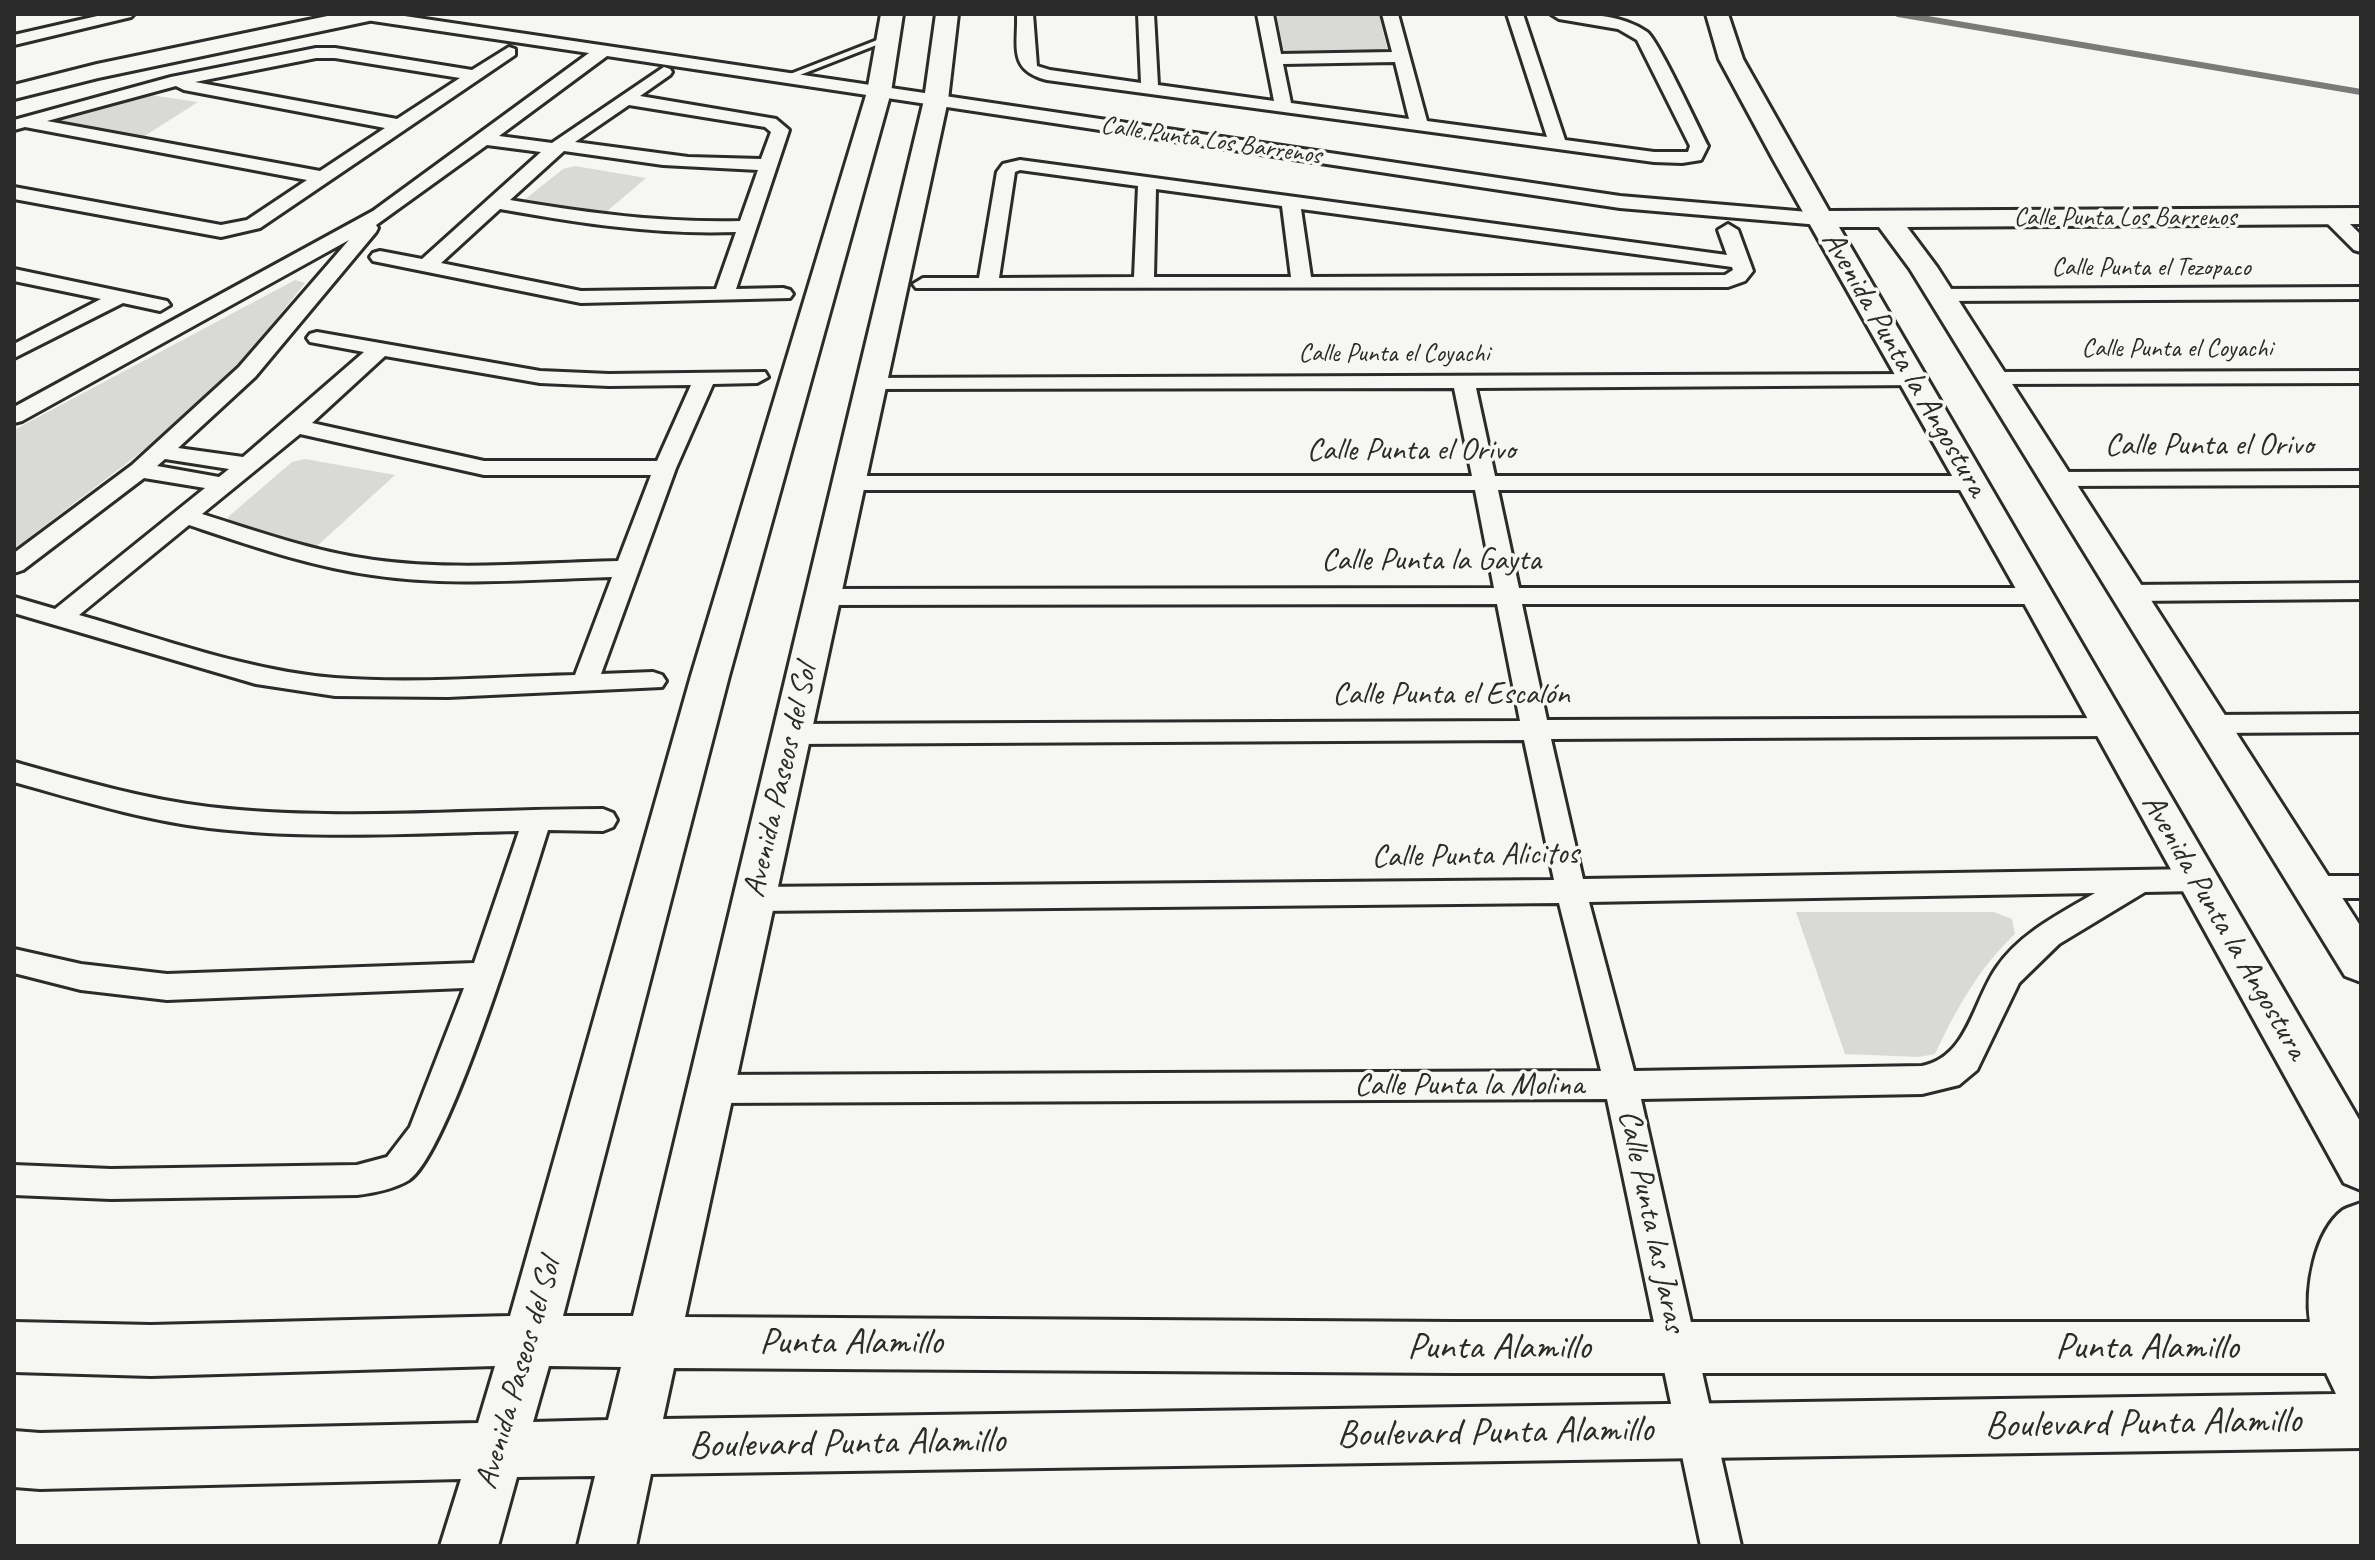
<!DOCTYPE html>
<html>
<head>
<meta charset="utf-8">
<style>
	body { margin:0 }
	#map { position:relative; width:2375px; height:1560px; overflow:hidden; background:#f6f6f2; font-family:Caveat,sans-serif }
	canvas { display:block }
	.frame { position:absolute; inset:0; border:16px solid #2b2b2b; pointer-events:none }
</style>
</head>
<body>
<div id="map">
<canvas width="2375" height="1560"></canvas>
<div class="frame"></div>
</div>
<script>
const context = document.querySelector('canvas').getContext('2d');
context.lineJoin = 'round';
function fill(path, color) { context.fillStyle = color; context.fill(path, 'evenodd'); }
function trace(path, color, width, dash) { context.strokeStyle = color; context.lineWidth = width; context.lineCap = dash ? 'butt' : 'round'; context.setLineDash(dash || []); context.stroke(path); }
function drawText(font, color, halo, rows, align = 'center') {
  context.font = font + ' Caveat,sans-serif'; context.lineWidth = 7; context.setLineDash([]); context.textBaseline = 'middle'; context.strokeStyle = halo; context.fillStyle = color; for (const [text, x, y, turn = 0] of rows) {
    context.save(); context.translate(x, y); context.rotate((+turn || 0) * Math.PI / 180); context.textAlign = isNaN(turn) ? turn : align; if (halo) context.strokeText(text, 0, 0); context.fillText(text, 0, 0); context.restore();
  }
}
const green = new Path2D(`
	M1276 14H1379L1388 52 1382 55H1285Z
	M150 95 198 102 140 139 54 124 57 119Z
	M575 166 646 178 599 218 525 206 523 201 563 169Z
	M295 280 305 283 253 349 161 437 14 549V430Z
	M305 459 395 475 316 547 229 524 228 517 292 462Z
	M1796 912H1994L2012 919 2015 934C1978 969 1957 1008 1935 1054L1919 1057 1845 1054Z`);
const stream = new Path2D(`
	M1898 14 2361 92`);
const lane = new Path2D(`
	M885 37 892 39 787 80 780 78Z`);
const street = new Path2D(`
	M106 14H134L131 17 14 45V35Z
	M359 14H391L1620 196 1820 213 1829 219 1820 225 1620 208 607 56 499 136 552 143 664 67 670 69 672 72 670 75 640 96 776 119 789 130 736 289 783 288 790 290 793 294 790 298 581 303 373 261 370 257 373 253 380 251 422 259 541 152 487 145 376 225 378 228 376 232 255 377 178 448 243 457 364 352 310 342 307 338 310 334 317 332 540 371 609 374 765 372 768 377 757 383 713 384 676 468 601 674 653 672 662 675 666 681 662 687 448 697 335 696 256 684 14 613V597L55 609 205 488 144 478 23 570 14 573V553L132 465 239 367 349 240 22 421 14 423V407L373 211 589 53 366 20ZM629 105 765 127 771 132 761 159 688 157 575 142ZM564 151 663 165 758 170 740 221C661 223 587 213 510 200ZM500 209C579 223 655 235 736 232L716 289 581 291 441 263ZM385 356 540 383 609 386 691 385 657 461H484L312 423ZM300 434 484 475H651L618 561C537 563 454 571 374 560 315 552 259 532 202 514ZM165 459 229 469 219 477 157 466ZM189 525C249 545 309 566 372 575 452 587 532 579 612 577L575 675C495 677 414 684 335 678 248 671 163 639 79 615Z
	M1017 14H1033L1037 66 1050 70 1141 83 1138 14H1154L1158 85 1274 101 1257 14H1273L1281 54 1392 52 1382 14H1398L1427 121 1547 137 1507 14H1523L1565 140 1654 152H1688L1690 146 1637 40 1618 29 1559 19 1551 14C1583 14 1620 13 1647 32 1658 40 1698 127 1708 146L1701 160 1682 163 1654 162 1047 80C1008 70 1018 47 1017 14ZM1395 62 1409 119 1291 103 1283 64Z
	M509 47 515 49V55L260 228 221 237 14 199V187L221 225 247 220 307 180 25 127 14 130V120L171 77 316 48H335L472 70ZM316 58H335L460 78 397 119 195 82ZM176 86 184 90 385 128 320 171 47 121Z
	M1020 160 1727 255 1718 230 1728 224 1738 230 1753 271 1745 281 1728 287 916 288 913 284 923 278H979L997 172 1003 164ZM1020 170 1138 186 1134 277 999 278 1015 172ZM1156 189 1282 206 1291 277H1154ZM1301 209 1732 267 1733 270 1725 275 1311 277Z
	M2331 210 2338 212 2361 235V252L2354 250 2324 220 2322 216Z
	M14 269 167 301 170 305 160 311 123 303 14 358V344L101 299 14 281Z
	M2361 287V299L1941 301 1931 295 1941 289Z
	M2361 371V383L1993 384 1982 378 1993 372Z
	M1915 374 1923 375 1926 380 1923 385 1476 388 1495 476H1972L1980 478 1984 483 1980 488 1972 490H1498L1519 588H2038L2047 590 2050 596 2047 602 2038 604H1522L1547 720 2110 718 2120 720 2124 727 2120 734 2110 736 1551 739 1583 879 2196 869 2206 872 2211 880 2206 888 2196 891 2145 892 2059 944 2019 983 1977 1070 1959 1085 1922 1094 1641 1099 1741 1546H1701L1607 1099 712 1103 700 1099 695 1089 700 1079 712 1075 1601 1071 1559 903 754 911 743 907 739 899 743 891 754 887 1554 880 1524 740 792 744 782 741 778 734 782 727 792 724 1520 721 1497 604 823 605 814 603 810 597 814 591 823 589 1494 588 1475 490H850L842 488 838 483 842 478 850 476H1472L1454 388 872 389 864 388 861 383 864 378ZM2095 893C2061 913 2020 933 1997 967 1973 1001 1968 1057 1922 1066L1634 1071 1589 902Z
	M2361 471V485L2057 486 2049 484 2045 479 2049 474 2057 472Z
	M2361 583V599L2129 601 2120 599 2117 593 2120 587 2129 585Z
	M2361 714V732L2213 733 2203 731 2199 724 2203 717 2213 715Z
	M14 762C78 780 143 799 209 807 340 822 473 809 603 809L613 813 617 820 613 827 603 831 548 830C529 890 450 1153 409 1180 394 1189 374 1193 357 1195L111 1199 14 1195V1165L111 1169 357 1165 387 1157 410 1127 464 988 167 1000 81 990 14 973V949L81 964 167 974 474 963 519 831C416 833 312 840 209 828 143 820 78 800 14 782Z
	M2313 876H2361V898H2313L2302 895 2298 887 2302 879Z`);
const secondary = new Path2D(`
	M337 14H380L369 21 98 78 14 99V85L97 64Z
	M881 14H903L891 92 729 676 563 1316H633L924 100 936 14H958L948 100 685 1317 1454 1322H2310C2305 1289 2314 1232 2343 1210 2348 1207 2356 1205 2361 1203V1448L651 1474 636 1546H578L595 1476 517 1477 498 1546H440L461 1479 40 1489 14 1487V1431L40 1433 478 1423 495 1366 151 1376 14 1372V1322L151 1325 510 1316 691 676 867 92ZM549 1366 621 1367 608 1420 533 1422ZM674 1368 1454 1373H2326L2336 1394 663 1419Z
	M1706 14H1728L1743 59 1829 211 2361 208V224L1907 227 1937 267 2361 927V982L2345 976 1910 269 1879 227H1839L2361 1123V1190L2344 1183 2020 596 1773 159 1719 59Z`);
const farStreetnames = [
	["Calle Punta Los Barrenos",1211,141,8],
	["Calle Punta Los Barrenos",2125,218],
	["Calle Punta el Tezopaco",2151,268],
	["Calle Punta el Coyachi",2177,349],
	["Calle Punta el Coyachi",1394,354]
];
const streetNames = [
	["Avenida Punta la Angostura",1904,364,60],
	["Calle Punta el Orivo",2209,446],
	["Calle Punta el Orivo",1411,451],
	["Calle Punta la Gayta",1431,561],
	["Calle Punta el Escalón",1451,695],
	["Avenida Paseos del Sol",781,781,-77],
	["Calle Punta Alicitos",1475,856,-1],
	["Avenida Punta la Angostura",2224,927,60],
	["Calle Punta la Molina",1469,1086],
	["Calle Punta las Jaras",1651,1221,78],
	["Avenida Paseos del Sol",519,1374,-74]
];
const nearStreetnames = [
	["Punta Alamillo",851,1343],
	["Punta Alamillo",1499,1348],
	["Punta Alamillo",2147,1348],
	["Boulevard Punta Alamillo",2143,1424,-1],
	["Boulevard Punta Alamillo",1495,1433,-1],
	["Boulevard Punta Alamillo",847,1444,-1]
];
fill(green, '#d9d9d5');
trace(stream, '#7a7a78', 6);
trace(lane, '#2b2b2b', 6);
trace(street, '#2b2b2b', 6);
trace(secondary, '#2b2b2b', 6);
fill(lane, '#f6f6f2');
fill(street, '#f6f6f2');
fill(secondary, '#f6f6f2');
drawText('26px', '#2b2b2b', '#f6f6f2', farStreetnames);
drawText('32px', '#2b2b2b', '#f6f6f2', streetNames);
drawText('38px', '#2b2b2b', '#f6f6f2', nearStreetnames);
</script>
</body>
</html>
